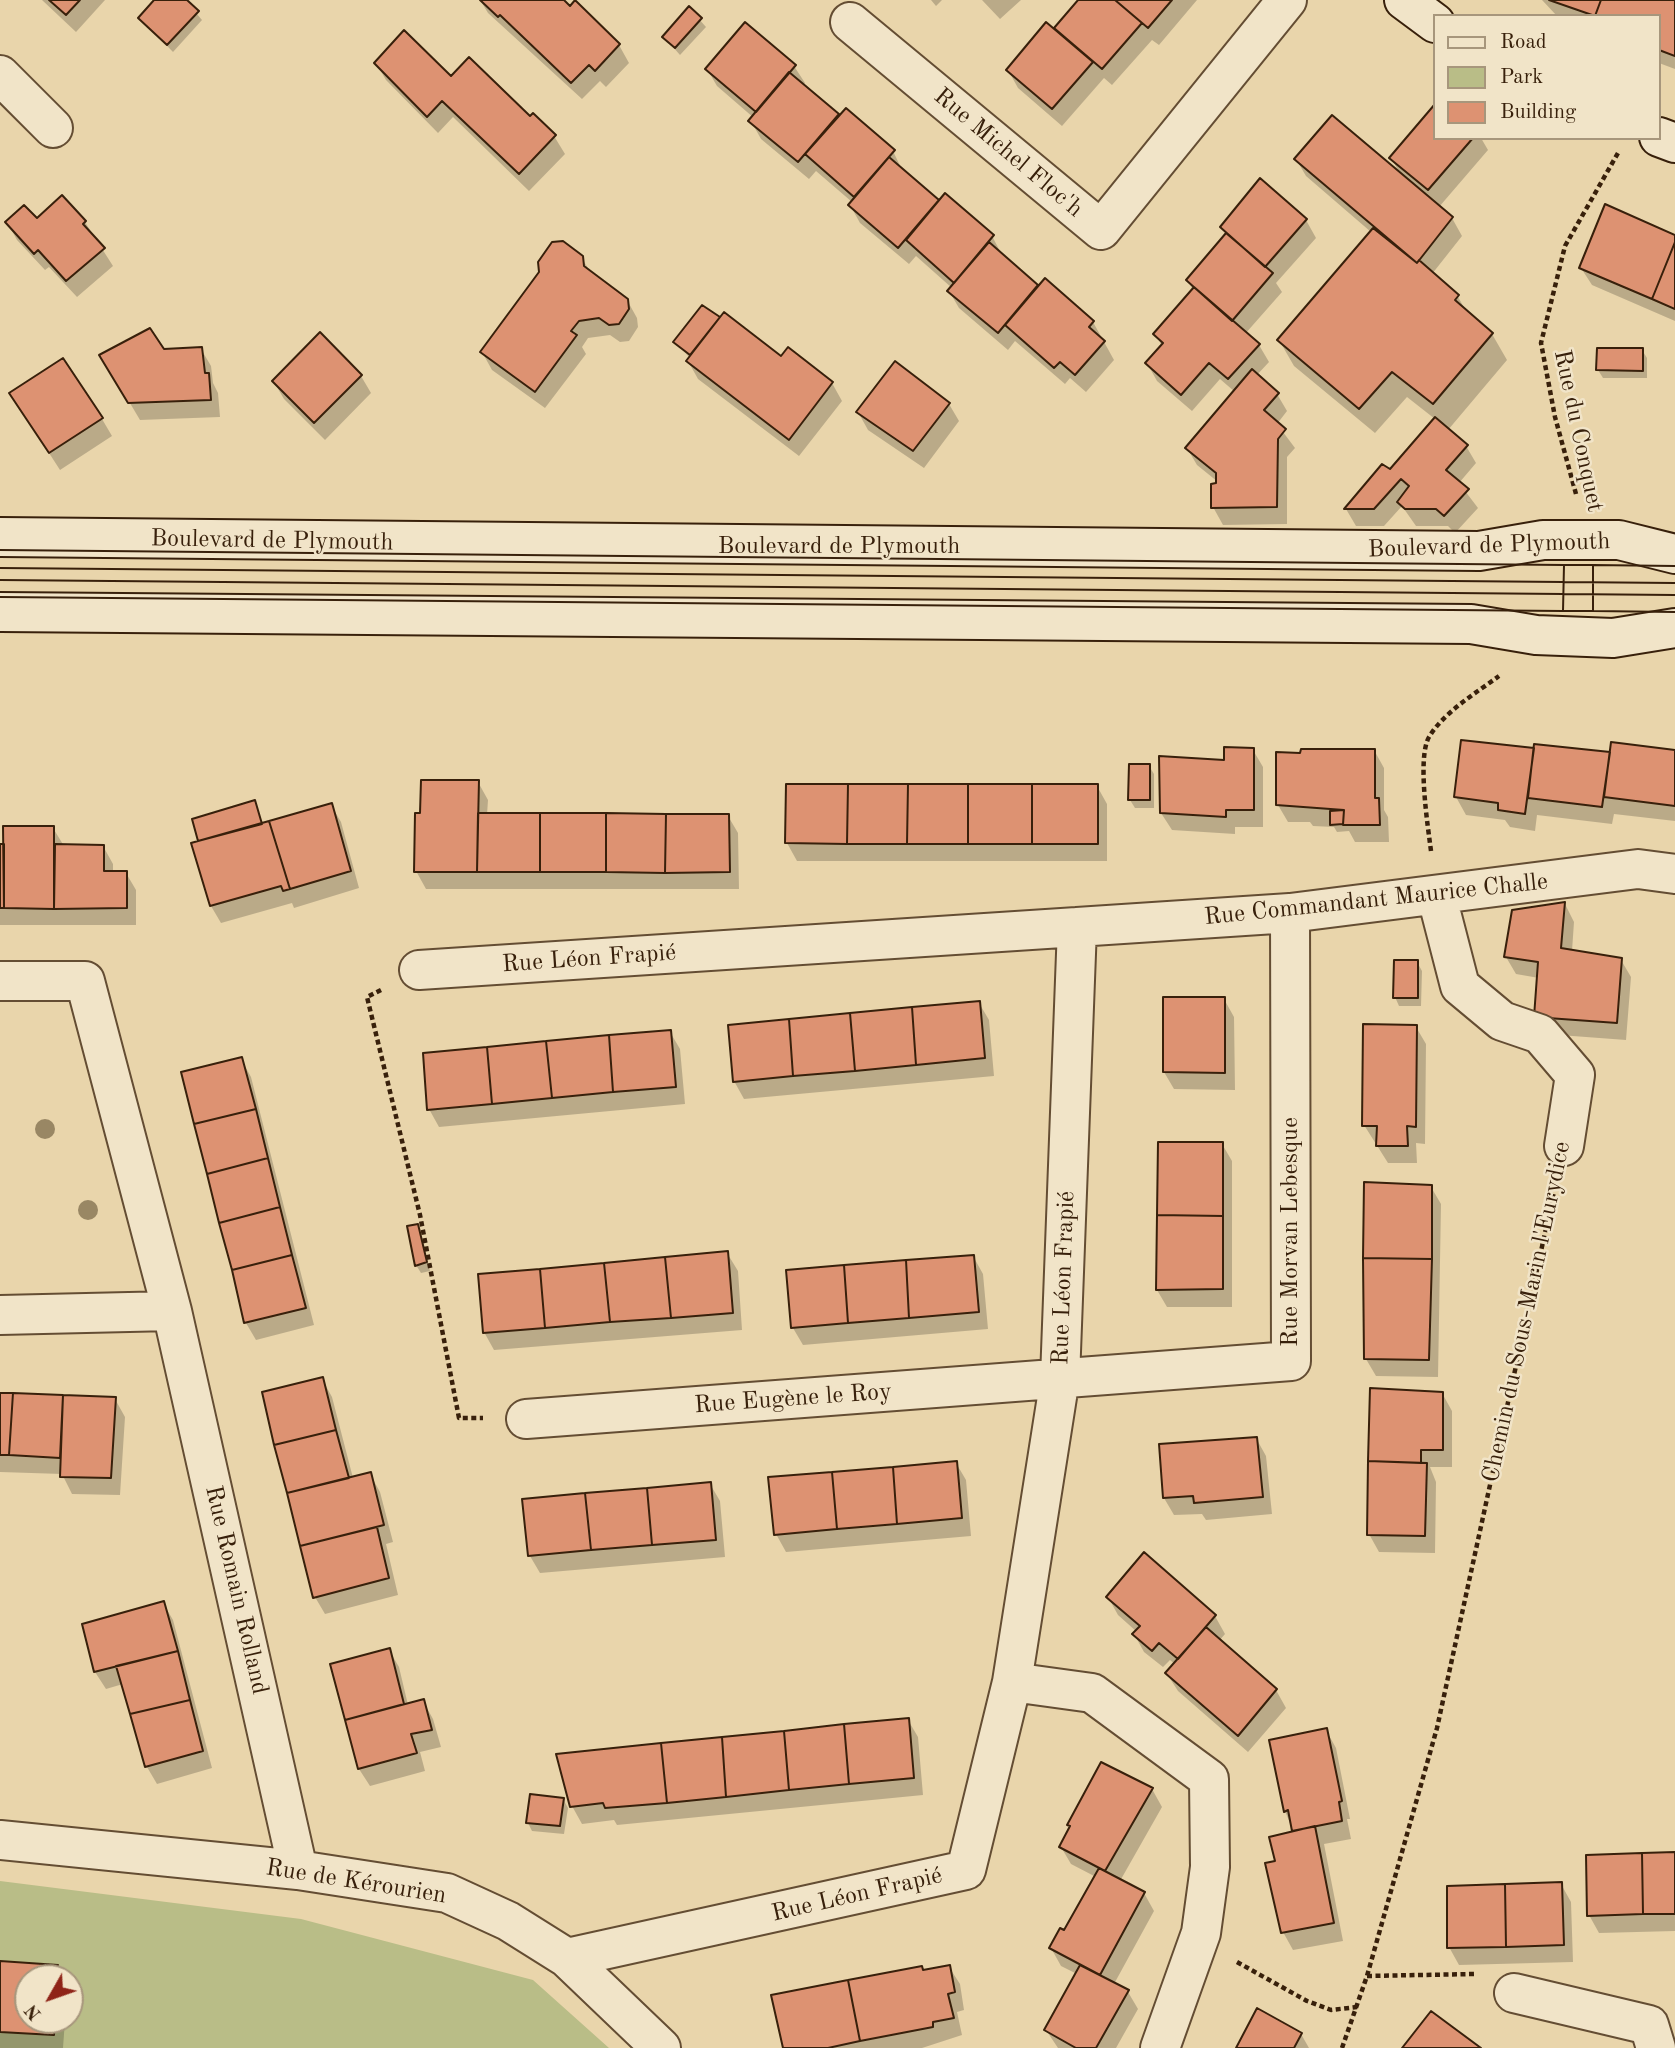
<!DOCTYPE html>
<html>
<head>
<meta charset="utf-8">
<style>
	body { margin:0 }
	#map { position:relative; width:1675px; height:2048px; overflow:hidden; background:#e9d5ab; font-family:"Old Standard TT",serif }
	canvas { display:block }
	.legend { position:absolute; left:1433px; top:14px; width:228px; height:126px; box-sizing:border-box; background:#f1e4c8; border:2px solid #a7967c; margin:0; padding:9px 12px; list-style:none; font-size:21px; color:#38200b }
	.legend li { display:flex; align-items:center; gap:14px; height:35px }
	.legend b { width:35px; border:2px solid #a7967c }
	.north { position:absolute; left:14px; top:1964px; width:70px; height:70px; box-sizing:border-box; background:#f1e4c8; border:2px solid #a7967c; border-radius:50%; rotate:230deg; font-size:19px; font-weight:700; line-height:28px; text-align:center; color:#38200b }
	.north::after { content:''; display:block; margin:auto; width:24px; height:32px; background:#8f2418; clip-path:polygon(50% 0,100% 100%,50% 72%,0 100%) }
</style>
</head>
<body>
<div id="map">
<canvas width="1675" height="2048"></canvas>
<ul class="legend">
<li><b style="height:9px;background:#f1e4c8"></b>Road</li>
<li><b style="height:19px;background:#b9bd87"></b>Park</li>
<li><b style="height:19px;background:#dd9272"></b>Building</li>
</ul>
<div class="north">N</div>
</div>
<script>
const context = document.querySelector('canvas').getContext('2d');
context.lineJoin = 'round';
function fill(path, color) { context.fillStyle = color; context.fill(path, 'evenodd'); }
function trace(path, color, width, dash) { context.strokeStyle = color; context.lineWidth = width; context.lineCap = dash ? 'butt' : 'round'; context.setLineDash(dash || []); context.stroke(path); }
function drawText(font, color, halo, rows, align = 'center') {
  context.font = font + ' "Old Standard TT",serif'; context.lineWidth = 5; context.setLineDash([]); context.textBaseline = 'middle'; context.strokeStyle = halo; context.fillStyle = color; for (const [text, x, y, turn = 0] of rows) {
    context.save(); context.translate(x, y); context.rotate((+turn || 0) * Math.PI / 180); context.textAlign = isNaN(turn) ? turn : align; if (halo) context.strokeText(text, 0, 0); context.fillText(text, 0, 0); context.restore();
  }
}
const green = new Path2D(`
	M0 1881 301 1919 533 1980 609 2048H0ZM28 1978H70V2020H28Z`);
const shadow = new Path2D(`
	M42 0H105L76 32Z
	M156 0H185L202 20 173 52 140 18Z
	M480 0H562L619 45 629 63 606 87 600 81 582 99 488 13Z
	M931 0H942L936 6Z
	M982 0H1021L1000 19Z
	M1080 0H1197L1159 45 1152 40 1112 85 1104 78 1062 126 1018 88 1008 70 1054 31Z
	M1542 0H1675V69L1659 63V16H1557Z
	M690 9 706 27 680 55 665 38Z
	M376 63 451 78 554 136 565 154 529 191 453 117 438 133 386 80Z
	M794 66 805 83 803 86 840 117 893 151 902 170 939 202 992 236 1002 255 1039 287 1093 322 1114 360 1086 392 1070 378 1065 384 1015 341 1008 350 959 308 949 291 952 288 916 256 909 264 860 223 850 205 852 202 816 171 809 179 761 139 751 121 754 118 717 86 707 69Z
	M1435 107V138H1481L1488 150 1439 207 1452 218 1462 236 1432 274 1458 297 1468 314 1492 334 1507 360 1448 430 1466 446 1476 463 1459 483 1478 508 1455 533 1448 526H1416L1402 506 1384 526H1356L1346 509 1390 472 1435 419 1407 397 1375 433 1294 366 1279 340 1371 232 1306 176 1296 159 1401 175 1391 158Z
	M1260 181 1306 220 1316 238 1276 283 1282 292 1245 334 1259 345 1269 362 1256 376 1277 394 1287 411 1277 424 1295 448 1287 457V524L1223 525 1213 507 1218 482 1197 465 1187 448 1235 392 1220 379 1192 411 1157 381 1147 363 1162 346 1156 335 1193 290 1188 281 1226 236 1222 227Z
	M7 222H85L113 266 77 297 49 267 45 270 17 240Z
	M1675 236V321L1592 285 1581 268Z
	M581 257 591 273 627 300 637 318 638 327 629 341 620 342 610 335 588 338 582 347 586 354 545 408 492 370 482 352 541 273Z
	M702 307 781 358 832 383 842 401 799 456 698 379 688 361 690 358 675 342Z
	M201 349 211 366 213 383 218 393 220 417 140 420 102 356Z
	M1642 350 1647 358V378H1603L1598 370Z
	M361 376 371 393 325 440 284 399 274 382Z
	M949 404 959 421 924 468 868 430 858 412Z
	M22 411 102 419 112 436 60 470Z
	M1253 750 1263 767V827H1235V834L1172 830 1161 813 1226 762Z
	M1374 750 1384 768V810L1388 817 1389 842H1355L1349 831 1337 832 1334 827 1313 826 1310 822H1288L1278 805 1301 755Z
	M1535 750 1611 753 1675 752V821L1614 814 1612 824 1537 815 1535 831 1510 827 1505 820 1466 815 1456 797Z
	M1149 766 1154 774V808H1135L1130 800Z
	M478 782 488 800 487 815 728 816 738 833 739 889H426L416 871 422 815Z
	M1097 786 1107 804V861H797L787 843Z
	M254 802 263 824 331 805 341 822 359 888 294 908 292 903 221 923 211 906 193 844 201 842Z
	M53 828 64 846H103L113 864V873H126L136 890V925H0V846Z
	M1565 904 1574 922 1572 951 1621 960 1631 977 1626 1040 1546 1034 1539 978 1516 974 1506 957Z
	M1417 962 1422 971 1421 1006H1399L1395 997Z
	M1224 999 1234 1017 1235 1090 1174 1089 1164 1072Z
	M979 1003 989 1020 994 1076 744 1099 734 1081Z
	M1416 1027 1426 1044 1425 1144 1416 1143 1417 1163H1388L1364 1125Z
	M670 1032 680 1049 685 1104 439 1127 429 1109Z
	M241 1059 251 1077 314 1325 256 1340 246 1323 183 1074Z
	M1222 1144 1232 1161V1307H1167L1157 1290Z
	M1366 1184 1431 1187 1441 1204 1438 1377 1376 1376 1366 1359 1363 1329Z
	M417 1226 430 1271 421 1273 416 1265Z
	M727 1253 738 1271 742 1330 494 1350 484 1332Z
	M973 1256 983 1274 988 1329 803 1345 793 1328Z
	M322 1379 332 1397 353 1478 370 1474 380 1492 393 1542 386 1544 398 1595 325 1614 315 1597 264 1393Z
	M1442 1393 1452 1411V1467H1430L1436 1482 1435 1553 1379 1552 1369 1534Z
	M0 1395 115 1399 125 1417 120 1495 72 1494 62 1474 0 1472Z
	M1256 1438 1266 1456 1272 1514 1206 1520 1202 1514 1174 1515 1164 1498Z
	M956 1463 966 1480 971 1536 786 1552 776 1534Z
	M710 1484 720 1501 725 1557 540 1573 530 1556Z
	M1144 1555 1215 1616 1225 1634 1219 1641 1276 1690 1286 1708 1248 1752 1178 1691 1167 1674 1176 1665 1170 1660 1163 1667 1144 1652 1134 1634 1137 1632 1118 1615 1108 1597Z
	M163 1603 173 1620 212 1768 157 1784 147 1767 123 1684 106 1689 95 1672Z
	M389 1650 399 1667 408 1705 423 1701 433 1719 441 1747 420 1752 425 1771 370 1786 359 1769 332 1665Z
	M908 1720 918 1737 923 1795 617 1825 614 1820 582 1824 572 1806Z
	M1326 1730 1336 1748 1350 1819H1347L1351 1839 1324 1844 1343 1941 1293 1950 1283 1932 1277 1862 1294 1833 1285 1811Z
	M1152 1789 1162 1807 1120 1881 1144 1893 1154 1911 1114 1984 1128 1992 1138 2009 1116 2048H1058L1046 2030 1077 1974 1061 1966 1051 1948 1065 1932 1096 1877 1071 1864 1061 1847 1071 1829 1069 1825Z
	M563 1799 568 1808 564 1834 532 1831 528 1823Z
	M1675 1854V1931L1599 1933 1589 1915Z
	M1561 1884 1571 1902 1573 1962 1459 1965 1449 1947Z
	M0 1962 57 1966 64 1978H28V2020H65L63 2048H0Z
	M949 1967 960 1984 964 2010 957 2012 962 2035 922 2048H784L923 1971Z
	M1301 2034 1309 2048H1238Z`);
const building = new Path2D(`
	M49 0H80L66 15Z
	M154 0H187L199 11 167 45 138 18Z
	M480 0H564L570 6 575 0 620 44 595 71 589 65 571 83 500 15 498 17Z
	M1078 0H1115L1142 23 1102 69 1054 28Z
	M1115 0H1172L1148 28Z
	M1549 0H1601L1595 16Z
	M1601 0H1675V56L1659 50V16H1595Z
	M689 6 702 18 675 48 662 37Z
	M745 22 796 65 756 112 705 69Z
	M1046 22 1093 62 1052 109 1006 70Z
	M404 30 451 76 469 57 530 116 533 113 556 135 519 174 442 101 427 117 374 63Z
	M789 72 839 114 798 162 748 121Z
	M1435 104V138H1473L1428 190 1389 158Z
	M846 108 895 150 854 197 805 154Z
	M1332 115 1453 217 1417 263 1294 159Z
	M889 157 939 200 898 248 848 205Z
	M1260 178 1307 219 1265 267 1220 227Z
	M945 193 994 235 954 283 906 240Z
	M62 195 86 221 83 224 105 248 66 281 38 250 34 254 5 222 24 205 37 218Z
	M1605 204 1675 235V242L1652 299 1579 268Z
	M1373 228 1417 263 1419 260 1459 295 1455 300 1493 333 1433 404 1392 372 1359 409 1277 340Z
	M1226 233 1273 273 1232 321 1186 280Z
	M563 241 583 256 584 266 628 299 629 309 619 324 609 325 599 318 579 321 571 331 577 335 535 392 480 352 539 272 538 262 552 242Z
	M989 242 1038 285 998 333 947 291Z
	M1675 242V309L1652 299Z
	M1045 278 1094 321 1089 327 1105 341 1075 375 1060 362 1054 368 1005 325Z
	M1194 287 1260 344 1228 379 1209 363 1181 395 1145 363 1163 343 1153 334Z
	M702 305 720 317 690 355 673 342Z
	M724 312 781 356 788 347 833 382 789 440 686 361Z
	M150 328 164 349 202 347 205 373H209L211 400 128 403 99 355Z
	M320 332 362 375 314 423 272 381Z
	M1597 348H1643V371L1596 370Z
	M63 358 103 418 49 453 9 393Z
	M895 361 950 403 913 451 856 412Z
	M1252 369 1279 393 1264 410 1286 429 1278 439 1277 507 1211 508V484L1216 483V473L1185 448Z
	M1435 417 1468 445 1446 470 1469 489 1444 516 1436 509H1405L1397 502 1409 486 1401 479 1374 509H1344L1382 464 1390 469Z
	M1461 740 1534 748 1525 814 1498 810V803L1454 797Z
	M1611 742 1675 750V806L1604 797Z
	M1534 744 1610 752 1602 807 1528 798Z
	M1224 747 1254 748V810H1226V817L1160 813 1159 756 1224 760Z
	M1301 749H1375V798H1379L1380 825H1343L1344 810 1276 805V752L1300 753Z
	M1129 764H1150V800H1128Z
	M421 780H479L477 872H414L415 813H420Z
	M786 784H848L847 844 785 843Z
	M848 784H908L907 844H847Z
	M908 784H968V844H907Z
	M968 784H1032V844H968Z
	M1032 784H1098V844H1032Z
	M255 800 262 824 198 841 192 819Z
	M332 803 351 871 290 889 269 821Z
	M1344 810 1343 824 1330 825V811Z
	M478 813H540V872H477Z
	M540 813H606V872H540Z
	M606 813 666 814 665 873 606 872Z
	M666 814H729L730 872 665 873Z
	M269 821 290 889 283 891 281 886 210 906 191 843Z
	M3 826H54V909L4 908Z
	M0 844H4V908H0Z
	M55 844 104 845V871H127V908L54 909Z
	M1565 902 1561 948 1622 958 1617 1023 1534 1017 1538 962 1504 957 1512 910Z
	M1394 960H1418V998H1393Z
	M1163 997H1225V1073L1163 1072Z
	M980 1001 985 1058 916 1065 912 1007Z
	M912 1007 916 1065 855 1071 850 1013Z
	M850 1013 855 1071 793 1076 789 1019Z
	M789 1019 793 1076 733 1082 728 1025Z
	M1363 1024 1417 1025 1416 1127 1407 1126 1408 1146H1376L1377 1126H1362Z
	M671 1030 676 1087 613 1092 609 1035Z
	M609 1035 613 1092 552 1098 546 1041Z
	M546 1041 552 1098 492 1104 487 1047Z
	M487 1047 492 1104 427 1110 423 1053Z
	M242 1057 256 1109 194 1124 181 1072Z
	M256 1109 268 1158 207 1174 194 1124Z
	M1158 1142H1223V1216L1157 1215Z
	M268 1158 280 1207 219 1223 207 1174Z
	M1364 1182 1432 1185V1259L1363 1258Z
	M280 1207 292 1255 232 1270 219 1223Z
	M1157 1215 1223 1216V1289L1156 1290Z
	M418 1224 427 1262 415 1266 407 1226Z
	M728 1251 733 1313 671 1318 665 1257Z
	M292 1255 306 1308 244 1323 232 1270Z
	M974 1255 979 1312 909 1318 906 1260Z
	M665 1257 671 1318 610 1322 604 1263Z
	M1363 1258 1432 1259 1429 1360 1364 1359Z
	M906 1260 909 1318 848 1323 844 1265Z
	M604 1263 610 1322 545 1328 540 1269Z
	M844 1265 848 1323 791 1328 786 1270Z
	M540 1269 545 1328 483 1333 478 1274Z
	M323 1377 336 1430 274 1445 262 1392Z
	M1370 1388 1443 1392V1450H1421V1463L1368 1461Z
	M0 1393H13L9 1455H0Z
	M13 1393 63 1395 60 1458 9 1455Z
	M63 1395 116 1397 111 1478 60 1477Z
	M336 1430 349 1478 287 1493 274 1445Z
	M1257 1437 1263 1497 1194 1503 1193 1496 1163 1498 1159 1444Z
	M957 1461 962 1518 897 1524 893 1467Z
	M1368 1461 1427 1463 1425 1536 1367 1535Z
	M893 1467 897 1524 837 1529 832 1472Z
	M371 1472 384 1525 300 1546 287 1493Z
	M832 1472 837 1529 774 1535 768 1477Z
	M711 1482 716 1540 652 1545 647 1488Z
	M647 1488 652 1545 591 1550 585 1493Z
	M585 1493 591 1550 528 1556 522 1499Z
	M377 1527 389 1578 313 1598 300 1546Z
	M1144 1552 1216 1615 1178 1659 1159 1643 1152 1651 1132 1634 1140 1626 1106 1597Z
	M164 1601 178 1651 94 1672 82 1624Z
	M1206 1627 1277 1689 1238 1736 1165 1673Z
	M390 1648 404 1704 345 1720 330 1664Z
	M178 1651 190 1700 130 1714 116 1666Z
	M424 1699 432 1730 411 1734 417 1753 358 1769 345 1720Z
	M190 1700 203 1751 145 1767 130 1714Z
	M909 1718 914 1778 849 1784 844 1724Z
	M844 1724 849 1784 789 1790 784 1731Z
	M1327 1728 1342 1801 1339 1802 1342 1821 1292 1831 1288 1810 1284 1812 1269 1740Z
	M784 1731 789 1790 726 1797 722 1737Z
	M722 1737 726 1797 667 1803 661 1743Z
	M661 1743 667 1803 605 1808 603 1803 570 1807 556 1754Z
	M1101 1762 1153 1788 1105 1871 1059 1847 1070 1826 1067 1825Z
	M530 1794 564 1798 560 1826 526 1823Z
	M1315 1826 1334 1923 1281 1933 1265 1863 1275 1861 1269 1837Z
	M1675 1852V1914H1643L1642 1853Z
	M1642 1853 1643 1914 1587 1916 1586 1855Z
	M1099 1868 1145 1892 1100 1975 1049 1948 1060 1928 1064 1930Z
	M1562 1882 1564 1945 1506 1947 1505 1884Z
	M1505 1884 1506 1947 1447 1948V1886Z
	M0 1961 58 1965 57 1978H28V2020H55L54 2035 0 2032Z
	M950 1965 955 1992 948 1994 954 2018 933 2022V2027L860 2041 848 1980 922 1966 923 1970Z
	M1080 1965 1129 1990 1096 2048H1076L1044 2030Z
	M848 1980 860 2041 828 2048H783L771 1995Z
	M1257 2008 1302 2033 1294 2048H1236Z
	M1431 2011 1481 2048H1402Z`);
const path = new Path2D(`
	M1576 494 1555 417 1541 343 1565 246 1618 153
	M1431 851C1428 827 1417 758 1429 737 1444 712 1476 693 1499 676
	M381 990 367 997 420 1215 459 1418H483
	M1237 1962 1307 2001 1331 2010 1357 2007
	M1367 1976 1475 1974
	M1342 2048 1367 1976 1437 1728 1555 1187`);
const minor = new Path2D(`
	M850 22 1101 230 1287 0
	M0 75 53 128
	M1437 897 1460 986 1502 1021 1540 1034 1575 1075 1564 1146
	M1077 927 1290 913 1638 869 1675 874
	M419 970 1077 927 1060 1378 1012 1682 966 1870 567 1958
	M0 981H85L172 1311 298 1870
	M0 1315 172 1311
	M526 1419 1291 1361 1290 913
	M1012 1682 1092 1693 1209 1779 1210 1867 1201 1933 1160 2048
	M0 1840 298 1870 447 1893 508 1921 567 1958 661 2048
	M1514 1993 1649 2025 1656 2048`);
const secondary = new Path2D(`
	M1404 0 1435 23
	M1659 137 1675 143
	M0 537 1479 551 1543 540H1619L1675 554
	M0 612 1471 624 1536 635 1613 638 1675 628`);
const tram = new Path2D(`
	M0 550 1564 565 1563 611 0 597
	M1564 565H1593V611H1563Z
	M1675 566 1593 565V611L1675 612
	M0 568 1675 583
	M0 580 1675 595`);
const trees = [
	[45,1129],
	[88,1210]
];
const streetNames = [
	["Rue Michel Floc'h",1008,153,40],
	["Rue du Conquet",1578,431,78],
	["Boulevard de Plymouth",272,541,1],
	["Boulevard de Plymouth",1489,546,-2],
	["Boulevard de Plymouth",839,547],
	["Rue Commandant Maurice Challe",1376,900,-6],
	["Rue Léon Frapié",589,959,-4],
	["Rue Morvan Lebesque",1291,1232,-90],
	["Rue Léon Frapié",1064,1278,-88],
	["Chemin du Sous-Marin l'Eurydice",1527,1312,-78],
	["Rue Eugène le Roy",793,1399,-4],
	["Rue Romain Rolland",236,1590,77],
	["Rue de Kérourien",356,1882,9],
	["Rue Léon Frapié",857,1895,-13]
];
fill(green, '#b9bd87');
fill(shadow, '#0003');
fill(building, '#dd9272');
trace(building, '#38200b', 2);
trace(minor, '#644d33', 42);
trace(secondary, '#38200b', 42);
trace(path, '#38200b', 4.5, [5, 3.5]);
trace(minor, '#f1e4c8', 38);
trace(secondary, '#f1e4c8', 38);
trace(tram, '#38200b', 2);
context.fillStyle = '#998764';
for (const [x, y] of trees) { context.beginPath(); context.arc(x, y, 10, 0, 2 * Math.PI); context.fill(); }
drawText('24px', '#38200b', '#f1e4c8', streetNames);
</script>
</body>
</html>
